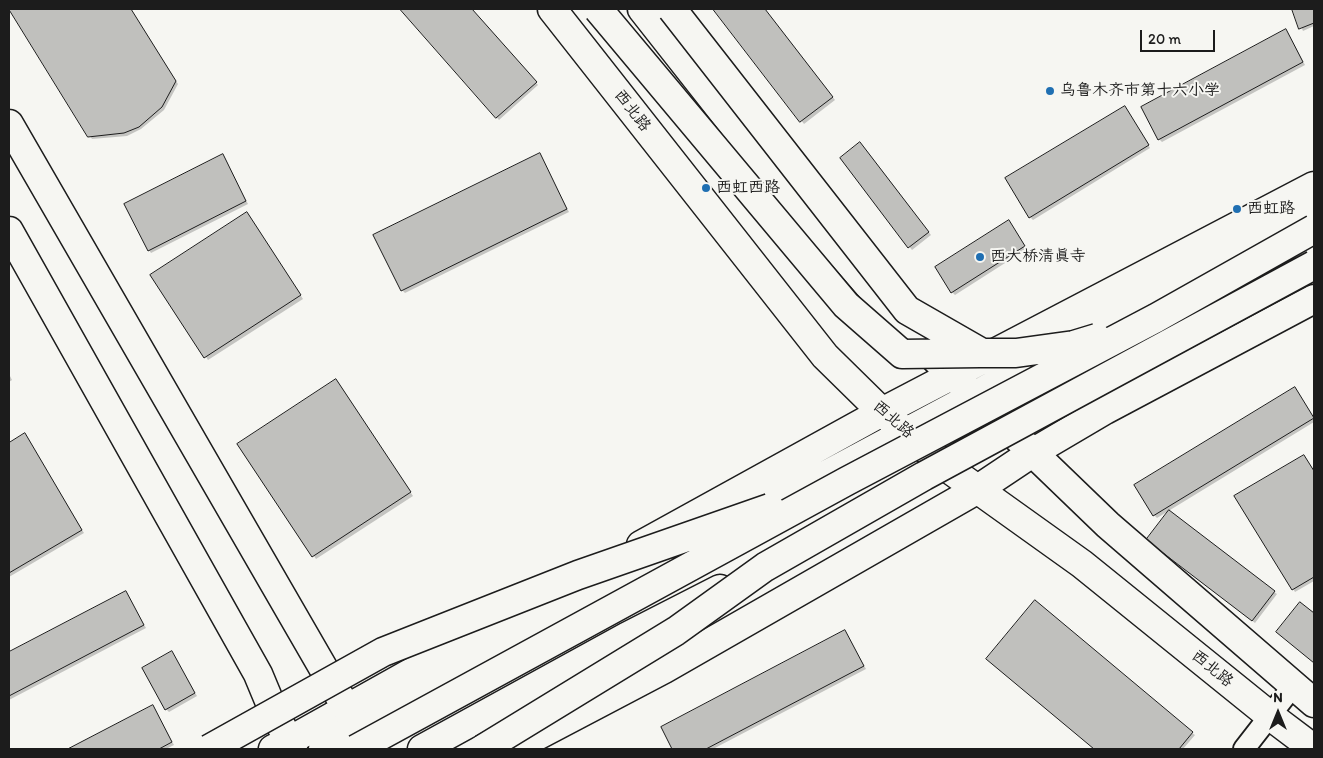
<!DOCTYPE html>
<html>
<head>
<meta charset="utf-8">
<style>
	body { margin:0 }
	#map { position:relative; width:1323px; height:758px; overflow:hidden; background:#f6f6f2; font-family:Itim,sans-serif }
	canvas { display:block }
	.frame { position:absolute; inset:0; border:10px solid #1c1c1c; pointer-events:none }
	.north { position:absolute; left:1253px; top:688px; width:50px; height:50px; -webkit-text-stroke:4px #f6f6f2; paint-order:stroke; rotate:0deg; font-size:14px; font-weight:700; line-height:20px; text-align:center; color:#1c1c1c }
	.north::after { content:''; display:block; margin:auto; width:18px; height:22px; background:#1c1c1c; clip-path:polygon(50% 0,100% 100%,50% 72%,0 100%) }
	.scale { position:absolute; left:1140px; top:30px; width:75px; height:22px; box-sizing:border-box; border:2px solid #1c1c1c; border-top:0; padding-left:6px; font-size:15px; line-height:18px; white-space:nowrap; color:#1c1c1c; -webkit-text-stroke:4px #f6f6f2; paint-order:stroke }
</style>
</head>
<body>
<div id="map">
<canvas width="1323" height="758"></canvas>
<div class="frame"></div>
<div class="north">N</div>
<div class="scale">20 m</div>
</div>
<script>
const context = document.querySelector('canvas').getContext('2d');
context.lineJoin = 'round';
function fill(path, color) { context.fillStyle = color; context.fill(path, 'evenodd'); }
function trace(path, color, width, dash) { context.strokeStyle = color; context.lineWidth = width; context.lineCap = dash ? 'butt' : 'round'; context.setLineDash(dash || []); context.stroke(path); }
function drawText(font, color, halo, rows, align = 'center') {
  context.font = font + ' Itim,"LXGW WenKai TC",sans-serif'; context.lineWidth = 4; context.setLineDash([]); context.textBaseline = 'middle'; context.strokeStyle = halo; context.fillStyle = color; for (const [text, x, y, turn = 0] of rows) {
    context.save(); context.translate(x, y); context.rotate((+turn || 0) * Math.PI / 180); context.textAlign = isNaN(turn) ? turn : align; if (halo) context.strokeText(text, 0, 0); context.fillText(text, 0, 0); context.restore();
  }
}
const shadow = new Path2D(`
	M9 9H130L178 84 164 110 141 129 127 136 92 139Z
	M401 9H471L538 85 499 120Z
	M715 9H764L835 100 804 124Z
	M1293 9H1314V26L1303 31Z
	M1288 33 1305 65 1162 142 1159 139Z
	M1127 110 1150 148 1033 220 1030 217Z
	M863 146 931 235 912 250 841 158Z
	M539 155 569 212 405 293 402 290Z
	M223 156 248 204 151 253 149 250Z
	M250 217 303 299 208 360 152 276Z
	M1011 225 1027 249 955 295 952 292Z
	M9 374 12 380 9 382Z
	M336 380 413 496 316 559 239 444Z
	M1298 392 1314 422 1157 518 1154 515Z
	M25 435 84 533 9 577V444Z
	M1304 456 1314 471V581L1295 592 1236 497Z
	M1150 543 1274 592 1277 594 1255 623Z
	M125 592 146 628 9 700V653Z
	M845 632 866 669 713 749H674L662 728Z
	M174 656 197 696 169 712 166 709Z
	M990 662 1192 733 1195 735 1183 749H1095Z
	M153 707 174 745 166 749H71Z`);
const building = new Path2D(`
	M9 9H131L176 81 162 107 139 127 124 133 88 137Z
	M400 9H472L537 82 496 118Z
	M713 9H765L833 97 800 122Z
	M1292 9H1314V23L1299 29Z
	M1286 29 1303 62 1158 140 1141 107Z
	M1125 106 1149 145 1029 218 1005 178Z
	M860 142 929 232 908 248 840 158Z
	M540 153 567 209 401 291 373 235Z
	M223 154 246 201 148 251 124 204Z
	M247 212 301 295 204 358 150 275Z
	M1009 220 1025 246 951 293 935 267Z
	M336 379 411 492 312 557 237 444Z
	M1295 387 1314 418 1153 516 1134 485Z
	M25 433 82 530 9 573V443Z
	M1304 455 1314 471V577L1292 590 1234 496Z
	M1169 510 1275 591 1252 621 1146 540Z
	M126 591 144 625 9 696V652Z
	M1035 600 1193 732 1179 749H1094L986 659Z
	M1300 602 1314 613V663L1276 632Z
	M845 630 864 666 706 749H672L661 727Z
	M172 651 195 693 165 710 142 668Z
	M153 705 172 742 159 749H68Z`);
const minor = new Path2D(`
	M1244 749 1293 686`);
const secondary = new Path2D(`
	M552 9 825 356 882 412 952 471 1082 564 1269 715 1314 749
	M642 9 771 173 916 340 1108 525 1314 703
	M747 517 1314 214
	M641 545 882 412 1314 186
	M289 741 548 596
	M323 749 545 620 698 543
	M512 749 664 669 978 489 1032 453 1105 410 1314 299`);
const primary = new Path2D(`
	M9 124 370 749
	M9 231 258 674 273 710 293 749`);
const trunk = new Path2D(`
	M273 749 289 741
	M422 749 626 637 720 589`);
const trunkBridge = new Path2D(`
	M598 9 846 305 902 354 980 353
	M672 9 907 310 982 353H1016L1074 345 1097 338
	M209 749 383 652 578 575 770 508
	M356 749 847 481 1156 318 1314 229
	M483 749 676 631 765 567 924 476 1314 265`);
const markers = [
	[1050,91,5,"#1f6fb2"],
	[706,188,5,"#1f6fb2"],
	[1237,209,5,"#1f6fb2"],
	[980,257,5,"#1f6fb2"]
];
const poiNames = [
	["乌鲁木齐市第十六小学",1060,91],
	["西虹西路",716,188],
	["西虹路",1247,209],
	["西大桥清真寺",990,257]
];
const streetNames = [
	["西北路",632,111,52],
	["西北路",893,420,41],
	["西北路",1212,669,39]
];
fill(shadow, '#0003');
fill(building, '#c0c0bd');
trace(building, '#1c1c1c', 1);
trace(minor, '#1c1c1c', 24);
trace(secondary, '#1c1c1c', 31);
trace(primary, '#1c1c1c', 31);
trace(trunk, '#1c1c1c', 31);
trace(minor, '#f6f6f2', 20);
trace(secondary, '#f6f6f2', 28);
trace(primary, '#f6f6f2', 28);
trace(trunk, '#f6f6f2', 28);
trace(trunkBridge, '#1c1c1c', 31, []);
trace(trunkBridge, '#f6f6f2', 28);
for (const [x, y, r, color] of markers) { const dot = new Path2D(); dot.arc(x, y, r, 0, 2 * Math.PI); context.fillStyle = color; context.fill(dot); trace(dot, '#f6f6f2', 2); }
drawText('16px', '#1c1c1c', '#f6f6f2', poiNames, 'left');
drawText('16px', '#1c1c1c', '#f6f6f2', streetNames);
</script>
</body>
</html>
